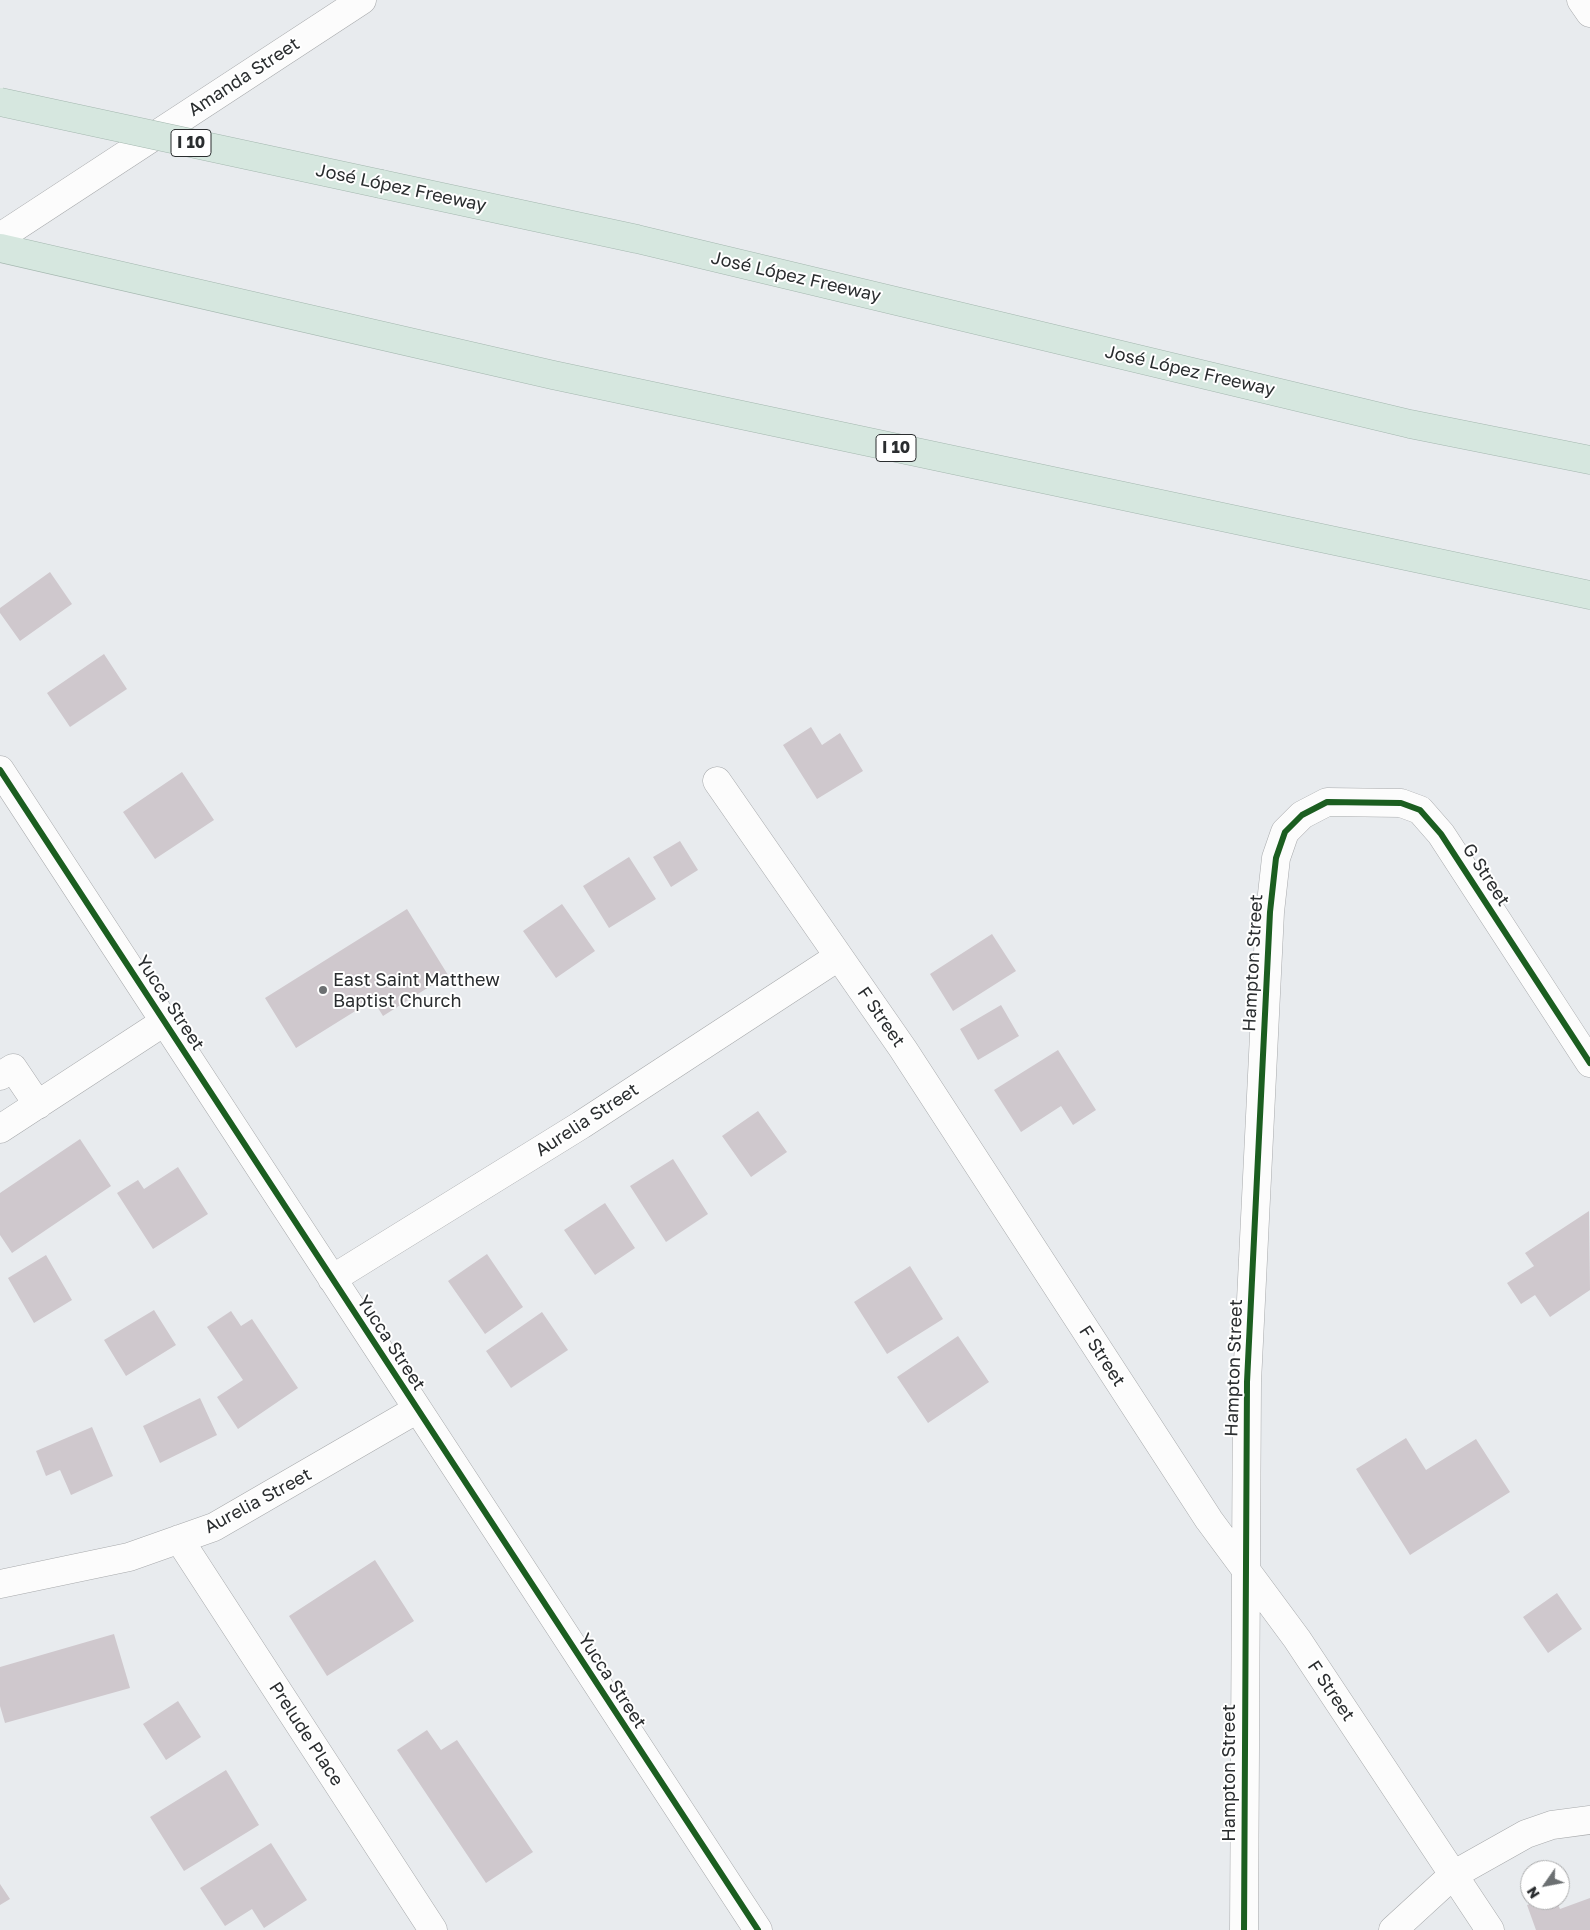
<!DOCTYPE html>
<html>
<head>
<meta charset="utf-8">
<style>
	body { margin:0 }
	#map { position:relative; width:1590px; height:1930px; overflow:hidden; background:#e8ebee; font-family:"Golos Text",sans-serif }
	canvas { display:block }
	.north { position:absolute; left:1520px; top:1860px; width:50px; height:50px; box-sizing:border-box; background:#fff; border:1px solid #aaabac; border-radius:50%; rotate:237deg; font-size:14px; font-weight:700; line-height:20px; text-align:center; color:#2a2d2f }
	.north::after { content:''; display:block; margin:auto; width:18px; height:22px; background:#6c7072; clip-path:polygon(50% 0,100% 100%,50% 72%,0 100%) }
</style>
</head>
<body>
<div id="map">
<canvas width="1590" height="1930"></canvas>
<div class="north">N</div>
</div>
<script>
const context = document.querySelector('canvas').getContext('2d');
context.lineJoin = 'round';
function fill(path, color) { context.fillStyle = color; context.fill(path, 'evenodd'); }
function trace(path, color, width, dash) { context.strokeStyle = color; context.lineWidth = width; context.lineCap = dash ? 'butt' : 'round'; context.setLineDash(dash || []); context.stroke(path); }
function drawText(font, color, halo, rows, align = 'center') {
  context.font = font + ' "Golos Text",sans-serif'; context.lineWidth = 4; context.setLineDash([]); context.textBaseline = 'middle'; context.strokeStyle = halo; context.fillStyle = color; for (const [text, x, y, turn = 0] of rows) {
    context.save(); context.translate(x, y); context.rotate((+turn || 0) * Math.PI / 180); context.textAlign = isNaN(turn) ? turn : align; if (halo) context.strokeText(text, 0, 0); context.fillText(text, 0, 0); context.restore();
  }
}
const building = new Path2D(`
	M50 572 72 604 20 641 0 613V608Z
	M104 654 127 689 70 727 47 693Z
	M811 727 822 745 840 733 863 771 817 799 783 745Z
	M182 772 214 820 155 859 123 812Z
	M680 841 698 870 671 887 653 857Z
	M629 857 656 899 609 928 583 886Z
	M562 904 595 951 556 978 523 931Z
	M407 909 448 975 383 1016 373 1000 296 1048 265 998Z
	M992 934 1016 971 953 1011 930 974Z
	M1001 1005 1019 1036 978 1060 960 1029Z
	M1058 1050 1096 1110 1073 1125 1061 1106 1021 1132 994 1090Z
	M758 1111 787 1152 751 1177 722 1136Z
	M80 1139 111 1186 12 1253 0 1235V1193Z
	M673 1159 708 1214 666 1242 630 1186Z
	M178 1167 208 1214 153 1249 117 1193 138 1180 144 1189Z
	M605 1203 635 1248 595 1275 564 1230Z
	M1589 1211 1590 1290 1550 1317 1535 1295 1521 1304 1507 1283 1534 1266 1525 1253Z
	M487 1254 523 1307 485 1334 448 1281Z
	M46 1255 72 1300 34 1323 8 1278Z
	M910 1266 943 1319 887 1354 854 1302Z
	M154 1310 176 1345 126 1376 104 1340Z
	M231 1311 241 1326 252 1319 298 1388 238 1429 217 1397 243 1380 207 1327Z
	M542 1312 568 1350 511 1388 486 1351Z
	M958 1336 989 1382 928 1423 897 1377Z
	M200 1398 217 1435 160 1463 143 1426Z
	M92 1427 113 1476 71 1495 60 1470 46 1476 36 1451Z
	M1406 1438 1426 1470 1476 1439 1510 1492 1410 1555 1356 1469Z
	M375 1560 414 1621 327 1676 289 1616Z
	M1557 1593 1582 1629 1548 1653 1523 1617Z
	M114 1634 130 1688 5 1723 0 1706V1667Z
	M178 1701 201 1737 166 1760 143 1724Z
	M427 1730 441 1750 457 1740 533 1852 486 1883 397 1750Z
	M226 1770 259 1825 184 1871 150 1817Z
	M271 1843 307 1900 264 1928 252 1909 225 1926 200 1888Z
	M0 1884 10 1899 0 1905Z
	M1590 1898V1930H1536L1527 1905 1541 1900H1556L1560 1909Z`);
const minor = new Path2D(`
	M1581 0 1590 13
	M0 237 362 0
	M0 770 758 1930
	M717 781 903 1049 1209 1520 1297 1639 1490 1930
	M0 1076 13 1068 38 1105
	M0 1129 164 1022
	M332 1279 581 1125 838 957
	M179 1539 433 1930
	M0 1584 129 1557 214 1527 416 1410
	M1244 1930 1247 1382 1270 912 1276 858 1285 832 1302 815 1327 802 1401 803 1420 810 1441 834 1590 1063
	M1393 1930 1453 1875 1526 1834 1552 1825 1590 1820`);
const highway = new Path2D(`
	M381 184 637 239 1410 424 1590 460
	M0 248 553 375 1590 595`);
const highwayBridge = new Path2D(`
	M0 102 381 184`);
const cycleway = new Path2D(`
	M0 770 758 1930
	M1244 1930 1247 1382 1270 912 1276 858 1285 832 1302 815 1327 802 1401 803 1420 810 1441 834 1590 1063`);
const markers = [
	[323,990,5,"#6c7072"]
];
const shields = [
	[191,143,40],
	[896,448,40]
];
const shieldNames = [
	["I 10",191,143],
	["I 10",896,448]
];
const streetNames = [
	["Amanda Street",244,77,-33],
	["José López Freeway",401,188,12],
	["José López Freeway",796,277,13],
	["José López Freeway",1190,371,13],
	["G Street",1486,875,57],
	["Hampton Street",1253,963,-87],
	["Yucca Street",170,1003,57],
	["F Street",881,1017,55],
	["Aurelia Street",587,1120,-33],
	["Yucca Street",391,1343,57],
	["F Street",1102,1356,57],
	["Hampton Street",1234,1368,-88],
	["Aurelia Street",258,1501,-28],
	["Yucca Street",612,1681,57],
	["F Street",1331,1691,56],
	["Prelude Place",306,1734,57],
	["Hampton Street",1229,1773,-90]
];
const poiNames = [
	["East Saint Matthew",333,980],
	["Baptist Church",333,1001]
];
fill(building, '#cfc8cd');
trace(minor, '#a7a9ab', 29);
trace(highway, '#a4b7af', 29);
trace(minor, '#fcfcfc', 28);
trace(highway, '#d6e7df', 28);
trace(highwayBridge, '#a4b7af', 29, []);
trace(highwayBridge, '#d6e7df', 28);
trace(cycleway, '#1b5e20', 6);
for (const [x, y, r, color] of markers) { const dot = new Path2D(); dot.arc(x, y, r, 0, 2 * Math.PI); context.fillStyle = color; context.fill(dot); trace(dot, '#fff', 2); }
for (const [x, y, w] of shields) { const box = new Path2D(); box.roundRect(x - w / 2, y - 13.5, w, 27, 4); context.fillStyle = '#fff'; context.fill(box); trace(box, '#2a2d2f', 1); }
drawText('bold 16px', '#2a2d2f', null, shieldNames);
drawText('18px', '#2a2d2f', '#fff', streetNames);
drawText('18px', '#2a2d2f', '#fff', poiNames, 'left');
</script>
</body>
</html>
